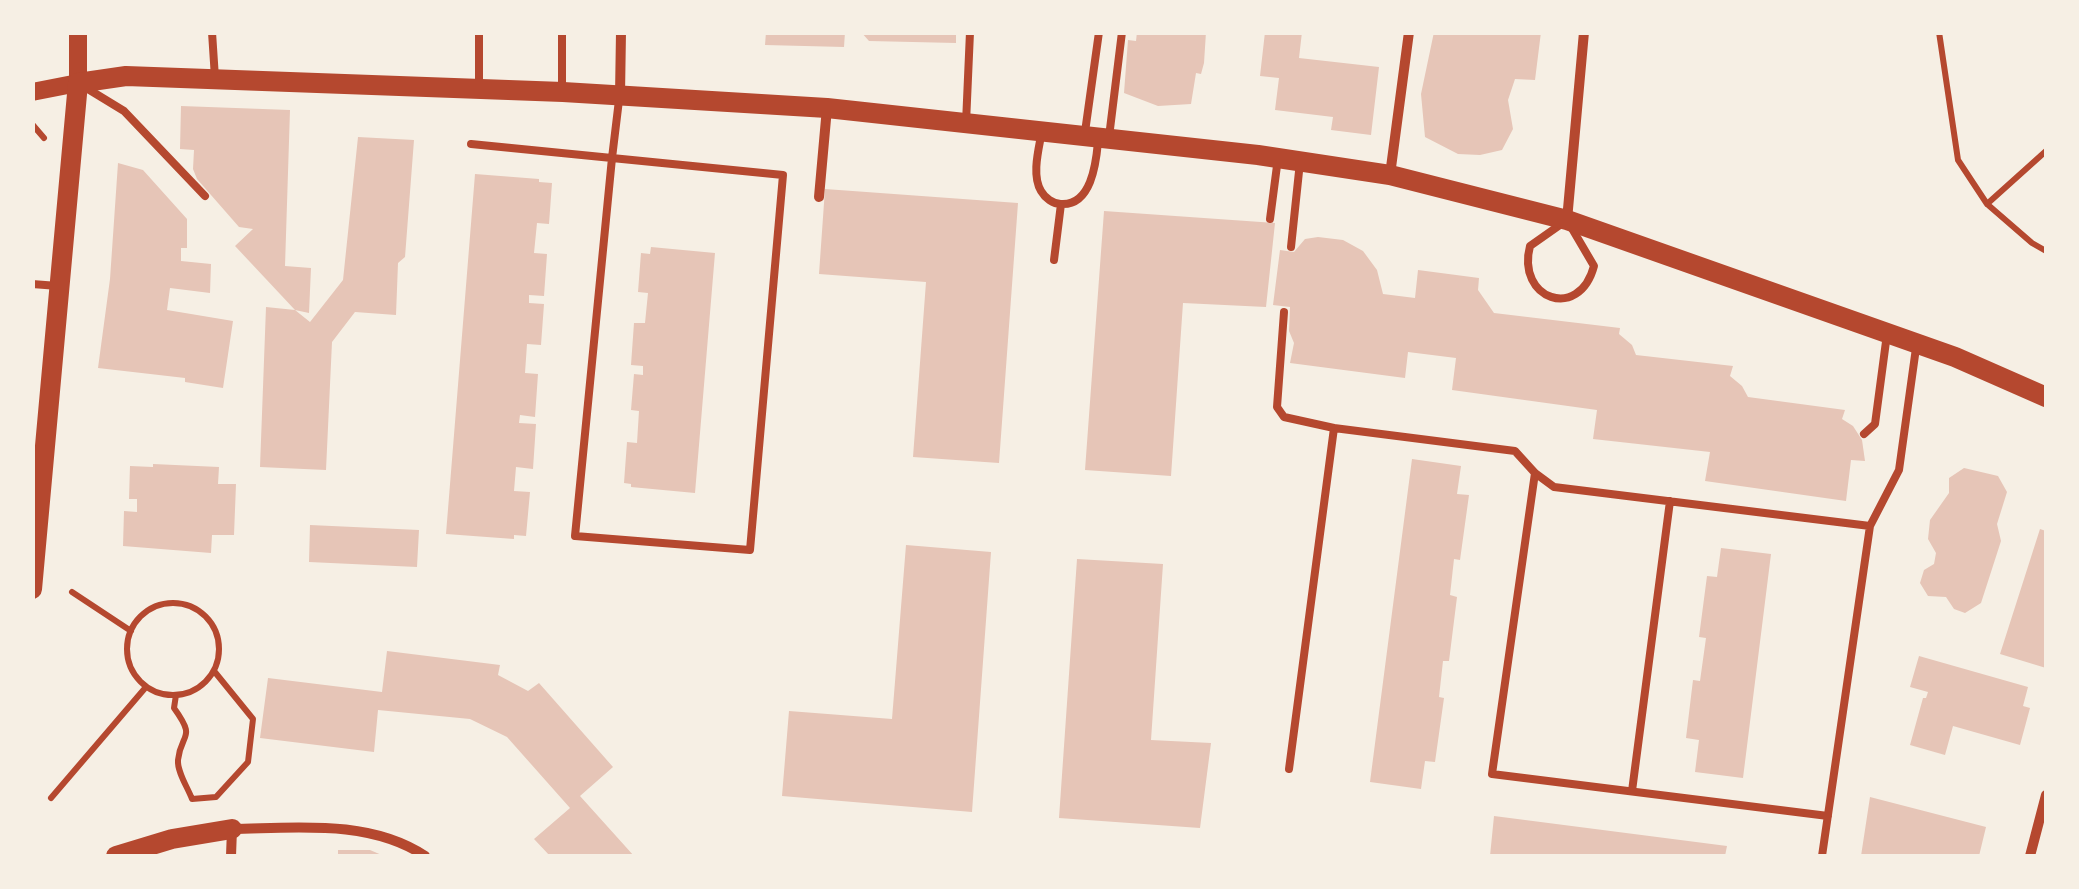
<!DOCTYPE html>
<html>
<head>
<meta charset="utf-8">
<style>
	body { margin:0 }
	#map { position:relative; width:2079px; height:889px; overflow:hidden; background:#f6efe4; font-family:"DejaVu Sans",sans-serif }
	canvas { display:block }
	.frame { position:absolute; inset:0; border:35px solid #f6efe4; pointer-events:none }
</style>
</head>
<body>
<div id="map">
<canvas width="2079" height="889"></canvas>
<div class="frame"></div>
</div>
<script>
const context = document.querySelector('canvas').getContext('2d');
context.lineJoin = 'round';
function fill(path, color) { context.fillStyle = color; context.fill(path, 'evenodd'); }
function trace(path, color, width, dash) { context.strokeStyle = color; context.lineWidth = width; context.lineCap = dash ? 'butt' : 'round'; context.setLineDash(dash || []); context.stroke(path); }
const building = new Path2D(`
	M766 32H845L844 47 765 45Z
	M861 32H956V43L869 41Z
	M1137 32H1206L1204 63 1201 74 1196 73 1191 104 1158 106 1124 93 1128 40 1136 41Z
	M1265 32H1302L1299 58 1379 67 1371 135 1331 130 1333 117 1275 110 1279 78 1260 76Z
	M1434 32H1541L1535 80 1515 79 1508 100 1513 129 1502 150 1480 155 1458 154 1425 137 1421 94Z
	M181 106 290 110 285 266 311 268 309 313 295 310 310 322 343 280 358 137 414 140 405 257 398 263 396 315 355 312 332 342 326 470 260 467 266 307 295 310 235 246 253 229 239 227 197 179 193 169 194 150 180 149Z
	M118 163 143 170 187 219V248H181V261L211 264 210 293 170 288 167 310 233 321 223 388 185 382V378L98 368 110 279Z
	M475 174 539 179V182L552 183 549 224 537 223 534 253 547 254 544 296 529 295V303L544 304 541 345 527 344 525 373 538 374 535 417 520 415 519 423 536 424 533 469 516 467 514 491 530 492 526 536 514 535V539L446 534Z
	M825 189 1018 203 999 463 913 457 926 282 819 274Z
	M1104 211 1275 223 1266 307 1183 303 1171 476 1085 470Z
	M1318 237 1343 240 1363 251 1377 270 1383 294 1415 298 1418 270 1479 278 1478 290 1494 313 1620 328 1619 334 1632 345 1636 355 1733 366 1730 376 1742 386 1748 397 1845 410 1842 419 1853 426 1862 440 1865 461 1851 460 1846 501 1705 481 1710 452 1593 439 1597 410 1452 390 1456 358 1408 352 1405 378 1290 363 1294 343 1289 331 1290 307 1273 305 1280 250 1294 252 1305 239Z
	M651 247 715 253 695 493 631 487V484L624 483 627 442 637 443 639 411 631 410 634 374 643 375V366L631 365 634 323H645L648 293 638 292 641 253 650 254Z
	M1412 459 1461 466 1457 494 1469 495 1460 560 1454 559 1450 595 1457 597 1449 661H1443L1439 697 1444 698 1435 762 1425 761 1421 789 1370 782Z
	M153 464 219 467 218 484H236L234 535H212L211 553 123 546 124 511 137 512V499H129L130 466 153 467Z
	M1964 468 1998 476 2007 492 1997 524 2001 541 1981 603 1965 613 1954 609 1946 597 1928 596 1920 583 1924 570 1934 564 1936 553 1928 539 1930 520 1949 493V478Z
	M310 525 419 530 417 567 309 562Z
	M2040 529 2046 531V668L2000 654Z
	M906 545 991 552 972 812 782 796 789 711 892 719Z
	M1721 548 1771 554 1743 778 1695 772 1699 740 1686 738 1693 680 1700 681 1706 638 1699 637 1707 576 1717 577Z
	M1077 559 1163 564 1151 740 1211 743 1200 828 1059 818Z
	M387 651 500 665 498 675 528 691 539 683 613 767 580 796 634 856H550L534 839 570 808 507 737 470 719 378 710 374 752 260 738 268 678 382 692Z
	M1919 656 2028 687 2023 706 2030 708 2020 745 1953 726 1945 755 1910 745 1923 698H1926L1928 692 1910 687Z
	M1870 797 1986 827 1979 856H1861Z
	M1494 816 1727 846 1725 856H1490Z
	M338 850H370L384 856H338Z`);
const path = new Path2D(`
	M1939 32 1958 160 1987 204 2046 151
	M32 124 44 138
	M1987 204 2032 243 2046 251
	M72 592 131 631
	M127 649a46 46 0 1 1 92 0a46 46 0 1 1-92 0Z
	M176 695 174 708C197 740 181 732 178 760 177 772 188 788 192 799L216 797 248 762 253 719 214 671
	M51 798 146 687`);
const service = new Path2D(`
	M212 32 215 78
	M562 32V88
	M479 85V32
	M83 86 124 111 205 196
	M966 123 970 32
	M1085 132 1099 32
	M1041 136C1038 152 1032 176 1041 191 1045 198 1053 204 1061 204 1091 206 1096 164 1098 142
	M1109 137 1122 32
	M471 144 783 175 750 550 575 536 612 158 619 100
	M1270 219 1278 158
	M1567 220 1594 266C1579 322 1516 299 1530 246Z
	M1291 247 1300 162
	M1054 260 1061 204
	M32 284 58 286
	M1284 312 1277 407 1284 417 1334 428
	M1864 434 1875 424 1887 334
	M1535 473 1492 774 1828 816
	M1289 769 1334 428 1515 451 1535 473 1554 487 1870 526
	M1632 791 1670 501
	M1822 856 1870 526 1899 470 1916 348`);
const minor = new Path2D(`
	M620 95 621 32
	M1390 175 1409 32
	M819 197 827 108
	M1567 220 1584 32
	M231 856 232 829C296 828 369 819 425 856
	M2030 856 2046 795`);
const tertiary = new Path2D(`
	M32 92 78 83V32`);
const secondary = new Path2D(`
	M32 589 78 83 126 76 563 92 827 108 1258 155 1390 175 1567 220 1955 357 2046 397
	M116 856 172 839 232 829`);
fill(building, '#e6c5b7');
trace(path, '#b5482f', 6);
trace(service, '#b5482f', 8);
trace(minor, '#b5482f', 10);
trace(tertiary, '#b5482f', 18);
trace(secondary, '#b5482f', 20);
</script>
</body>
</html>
